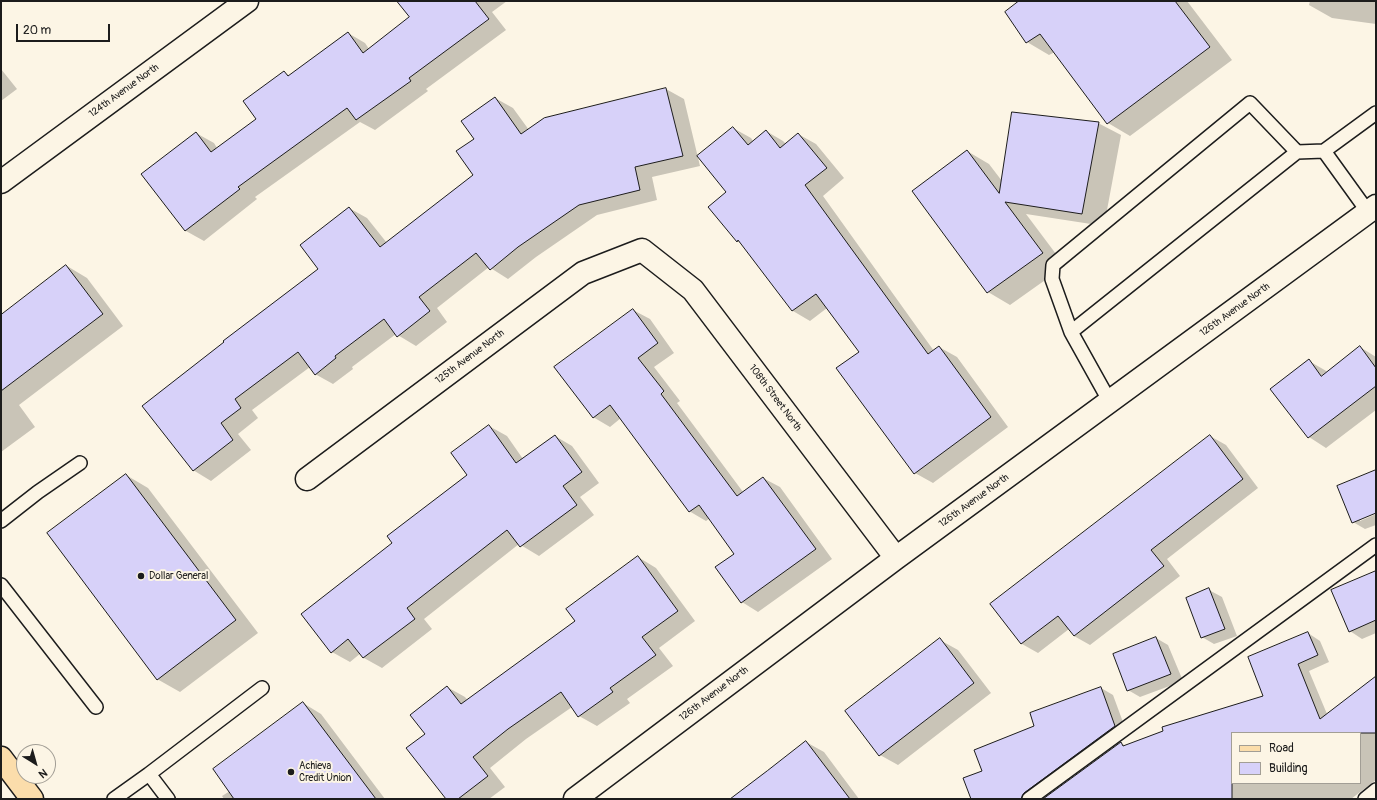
<!DOCTYPE html>
<html>
<head>
<meta charset="utf-8">
<style>
	body { margin:0 }
	#map { position:relative; width:1377px; height:800px; overflow:hidden; background:#fcf5e5; font-family:Pangolin,sans-serif }
	canvas { display:block }
	.frame { position:absolute; inset:0; border:2px solid #1c1c1c; pointer-events:none }
	.legend { position:absolute; left:1231px; top:732px; width:130px; height:52px; box-sizing:border-box; background:#fcf5e5; border:1px solid #a29e95; margin:0; padding:5px 7px; list-style:none; font-size:12px; color:#1c1c1c }
	.legend li { display:flex; align-items:center; gap:8px; height:20px }
	.legend b { width:20px; border:1px solid #a29e95 }
	.north { position:absolute; left:16px; top:744px; width:40px; height:40px; box-sizing:border-box; background:#fcf5e5; border:1px solid #a29e95; border-radius:50%; rotate:143deg; font-size:11px; font-weight:700; line-height:16px; text-align:center; color:#1c1c1c }
	.north::after { content:''; display:block; margin:auto; width:14px; height:18px; background:#1c1c1c; clip-path:polygon(50% 0,100% 100%,50% 72%,0 100%) }
	.scale { position:absolute; left:16px; top:24px; width:94px; height:18px; box-sizing:border-box; border:2px solid #1c1c1c; border-top:0; padding-left:5px; font-size:12px; line-height:14px; white-space:nowrap; color:#1c1c1c; -webkit-text-stroke:3px #fcf5e5; paint-order:stroke }
</style>
</head>
<body>
<div id="map">
<canvas width="1377" height="800"></canvas>
<div class="frame"></div>
<ul class="legend">
<li><b style="height:5px;background:#fbddab"></b>Road</li>
<li><b style="height:11px;background:#d7d1f9"></b>Building</li>
</ul>
<div class="north">N</div>
<div class="scale">20 m</div>
</div>
<script>
const context = document.querySelector('canvas').getContext('2d');
context.lineJoin = 'round';
function fill(path, color) { context.fillStyle = color; context.fill(path, 'evenodd'); }
function trace(path, color, width, dash) { context.strokeStyle = color; context.lineWidth = width; context.lineCap = dash ? 'butt' : 'round'; context.setLineDash(dash || []); context.stroke(path); }
function drawText(font, color, halo, rows, align = 'center') {
  context.font = font + ' Pangolin,sans-serif'; context.lineWidth = 4; context.setLineDash([]); context.textBaseline = 'middle'; context.strokeStyle = halo; context.fillStyle = color; for (const [text, x, y, turn = 0] of rows) {
    context.save(); context.translate(x, y); context.rotate((+turn || 0) * Math.PI / 180); context.textAlign = isNaN(turn) ? turn : align; if (halo) context.strokeText(text, 0, 0); context.fillText(text, 0, 0); context.restore();
  }
}
const shadow = new Path2D(`
	M398 1H507L492 12 506 30 426 89 428 91 375 130 360 122 255 197 257 199 204 241 186 231 142 175 196 133 214 143 217 148 257 119 284 72 290 76 348 33 365 43 369 49 411 18Z
	M1021 1H1187L1232 60 1130 136 1108 123 1055 52 1049 55 1027 42 1006 12Z
	M1310 1H1376V24L1332 18 1309 5Z
	M1 69 17 89 1 101Z
	M666 89 684 99 700 166 652 177 657 200 597 215 536 257 508 279 489 267 437 308 447 322 416 346 396 334 352 367 353 369 333 384 315 374 310 367 252 410 258 418 238 434 251 450 211 481 193 470 144 406 319 269 349 208 367 218 387 243 474 175 475 140 495 98 513 108 529 130Z
	M1098 123 1121 135 1104 226 1026 214 1065 266 1010 305 988 292 913 191 967 151 989 164 1002 181Z
	M733 128 751 138 753 141 766 131 783 141 786 144 798 134 816 144 844 178 823 196 934 351 939 347 957 357 1008 427 933 483 915 473 860 352 827 308 810 321 793 311 742 244 737 241 728 192Z
	M67 266 87 278 123 326 19 405 35 427 1 452V316Z
	M633 310 650 319 674 353 654 367 680 401 677 403 743 492 763 478 780 487 832 559 758 612 742 602 735 554 710 518 706 521 689 511 621 418 610 427 593 417Z
	M1360 347 1376 357V410L1326 448 1309 437V361L1328 372Z
	M489 426 507 436 523 459 555 436 572 446 599 483 580 497 594 515 539 556 519 544 424 619 432 629 382 668 364 658 361 653 350 662 332 652 394 543 468 475Z
	M1210 436 1226 445 1258 488 1167 559 1180 576 1090 645 1074 636 1069 629 1038 653 1022 644 992 604Z
	M1376 471V512L1360 518V521L1376 514V525L1365 529 1353 522Z
	M126 475 148 488 258 633 180 692 157 679Z
	M638 557 656 568 695 621 659 648 673 666 627 699 630 703 597 726 579 716 572 707 526 739 490 768 505 787 489 799H447L426 734 447 687 465 697 468 701 576 621Z
	M1376 572V633L1362 639 1350 631Z
	M1209 590 1222 597 1237 636 1214 644 1202 637Z
	M1308 633 1320 641 1329 662 1309 671 1327 714 1376 677V780L1351 799H1044L1121 743 1126 746 1265 696ZM1232 733H1360V783H1232Z
	M1156 638 1168 645 1183 681 1140 697 1128 690Z
	M940 640 958 650 991 693 898 765 880 755Z
	M1101 688 1113 695 1127 733 1035 799 1024 793 1036 727Z
	M303 703 321 714 385 799H224L222 796 230 791Z
	M806 742 824 752 859 799H732Z`);
const building = new Path2D(`
	M397 1H475L489 19 409 78 411 81 356 120 347 108 238 187 240 189 185 231 141 174 196 132 211 152 256 119 243 101 284 71 288 76 348 32 363 53 409 17Z
	M1019 1H1175L1210 47 1107 124 1040 34 1026 43 1005 12Z
	M666 88 683 156 635 167 640 190 579 205 518 247 490 270 476 253 419 297 430 311 397 337 384 319 335 356 336 358 315 375 298 352 235 399 241 408 221 423 233 440 193 471 142 406 224 342 223 341 318 269 300 245 349 207 380 247 473 175 456 151 474 139 461 121 495 97 521 134 544 118Z
	M1012 112 1099 122 1082 214 1005 202 1043 253 987 293 912 191 967 150 999 193Z
	M733 127 748 145 766 130 780 148 798 133 827 168 805 185 928 354 939 346 991 417 914 474 836 368 859 352 816 294 792 311 738 240 737 242 708 207 726 192 697 156Z
	M66 265 103 314 1 391V315Z
	M633 309 658 343 638 358 664 391 661 394 737 496 763 477 816 549 741 603 715 567 734 554 699 505 689 512 610 405 593 418 554 367Z
	M1360 346 1376 368V386L1308 438 1270 389 1309 359 1321 376Z
	M489 425 516 463 555 435 582 472 563 486 577 505 520 547 507 530 407 608 415 619 363 658 348 639 331 653 301 614 392 543 387 536 467 475 451 453Z
	M1210 435 1243 479 1151 550 1164 566 1074 636 1058 616 1021 644 990 604Z
	M1376 470V513L1352 523 1337 486Z
	M126 474 236 620 157 680 47 533Z
	M638 556 678 611 642 637 656 655 610 688 613 692 578 717 561 692 508 729 473 757 488 776 458 799H446L406 748 425 734 410 715 447 686 461 704 575 621 566 609Z
	M1376 571V620L1349 632 1331 590Z
	M1209 588 1225 629 1201 638 1186 598Z
	M1308 632 1318 655 1298 664 1320 719 1376 676V733H1232V799H1043L1121 742 1123 746 1163 731 1162 727 1263 696 1248 657Z
	M1156 637 1171 674 1127 691 1113 654Z
	M940 638 974 683 879 756 845 711Z
	M1101 687 1115 726 1024 793 1021 799H971L963 778 982 771 974 750 1034 726 1030 713Z
	M303 702 376 799H234L213 769Z
	M806 741 850 799H730L767 771Z`);
const service = new Path2D(`
	M1368 212 1324 151 1376 113
	M1071 332 1297 152 1324 151
	M1110 402 1071 332 1052 279 1053 265 1250 103 1297 152
	M1 521 38 492 80 463
	M1 585 96 707
	M149 774 262 688
	M114 799 149 774 168 799
	M1029 799 1376 545
	M1365 799 1376 790`);
const minor = new Path2D(`
	M1 182 247 1
	M307 479 583 273 642 250 693 290 896 558
	M575 799 896 558 1376 206`);
const primary = new Path2D(`
	M1 758 32 799`);
const markers = [
	[141,576,4,"#1c1c1c"],
	[291,772,4,"#1c1c1c"]
];
const streetNames = [
	["124th Avenue North",124,91,-36],
	["126th Avenue North",1235,310,-36],
	["125th Avenue North",470,357,-37],
	["108th Street North",775,398,53],
	["126th Avenue North",974,501,-36],
	["126th Avenue North",714,694,-37]
];
const poiNames = [
	["Dollar General",149,576],
	["Achieva",299,766],
	["Credit Union",299,778]
];
fill(shadow, '#0003');
fill(building, '#d7d1f9');
trace(building, '#1c1c1c', 1);
trace(service, '#1c1c1c', 16);
trace(minor, '#1c1c1c', 25);
trace(primary, '#1c1c1c', 25);
trace(service, '#fcf5e5', 13);
trace(minor, '#fcf5e5', 22);
trace(primary, '#fbddab', 22);
for (const [x, y, r, color] of markers) { const dot = new Path2D(); dot.arc(x, y, r, 0, 2 * Math.PI); context.fillStyle = color; context.fill(dot); trace(dot, '#fcf5e5', 1.5); }
drawText('10px', '#1c1c1c', '#fcf5e5', streetNames);
drawText('10px', '#1c1c1c', '#fcf5e5', poiNames, 'left');
</script>
</body>
</html>
